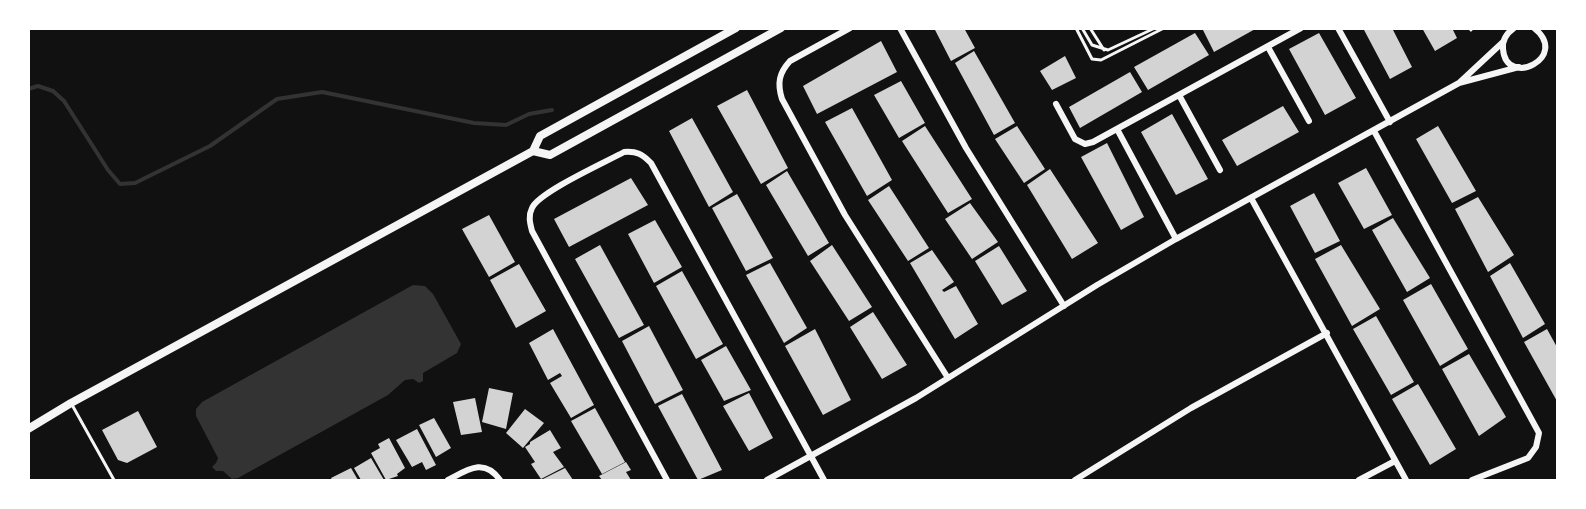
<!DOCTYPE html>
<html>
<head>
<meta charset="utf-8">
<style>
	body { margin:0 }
	#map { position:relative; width:1586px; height:509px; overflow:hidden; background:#111; font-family:"Playfair Display",serif }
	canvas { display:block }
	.frame { position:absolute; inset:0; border:30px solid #fff; pointer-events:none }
</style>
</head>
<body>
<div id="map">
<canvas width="1586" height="509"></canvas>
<div class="frame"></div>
</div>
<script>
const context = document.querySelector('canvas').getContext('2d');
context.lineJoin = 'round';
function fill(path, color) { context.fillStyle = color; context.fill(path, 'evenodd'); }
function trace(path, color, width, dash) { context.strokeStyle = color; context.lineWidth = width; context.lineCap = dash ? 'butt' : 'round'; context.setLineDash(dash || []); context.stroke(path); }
const water = new Path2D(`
	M413 285 425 286 433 294 461 344 457 353 423 373V381L419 383 413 379 405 380 388 395 238 478 232 479 223 471H216L212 467 216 463 218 458 196 416V409L202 402Z`);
const stream = new Path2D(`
	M28 89 38 86 53 91 64 101 108 170 120 184 135 183 210 146 277 99 322 92 474 123 506 125 529 114 552 110`);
const building = new Path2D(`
	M934 28H964L975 48 951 61Z
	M1202 28H1257L1214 52Z
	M1363 28H1392L1412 67 1390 79Z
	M1422 28H1452L1457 38 1435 51Z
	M1195 33 1209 55 1148 90 1134 67Z
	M1319 33 1356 98 1325 115 1289 49Z
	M881 41 897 72 817 114 803 86Z
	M974 51 1015 123 994 135 955 63Z
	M1065 56 1076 78 1052 90 1040 71Z
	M1130 72 1142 92 1080 128 1069 107Z
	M901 81 925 123 899 138 874 95Z
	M747 90 788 168 761 184 717 106Z
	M1283 106 1299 132 1237 166 1222 140Z
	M852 108 892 180 867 196 825 122Z
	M1172 114 1208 179 1176 195 1141 132Z
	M692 118 733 192 709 207 669 131Z
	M925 126 972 199 948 213 902 141Z
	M1017 126 1045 169 1024 183 995 139Z
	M1438 126 1476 191 1452 203 1416 139Z
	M1107 143 1144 217 1121 230 1081 157Z
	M1366 168 1392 215 1364 229 1338 183Z
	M1050 169 1098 243 1072 259 1027 185Z
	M787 171 829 243 808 256 766 185Z
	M631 178 648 205 569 247 554 219Z
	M889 186 929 248 908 261 868 200Z
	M1314 193 1340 241 1315 253 1290 206Z
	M737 194 773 258 746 271 712 208Z
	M1478 197 1514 255 1488 272 1455 209Z
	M970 203 998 242 972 259 945 219Z
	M489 215 515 262 489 277 462 229Z
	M1393 218 1430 278 1407 292 1372 230Z
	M655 220 682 267 654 283 628 234Z
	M600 245 644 325 619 338 575 259Z
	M832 245 872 307 849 321 810 261Z
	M1341 245 1380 309 1352 326 1315 259Z
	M999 246 1027 291 1002 305 975 261Z
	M932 250 954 282 942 290 944 292 956 286 978 324 955 339 910 263Z
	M770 263 807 328 784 343 746 275Z
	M1510 263 1545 324 1523 338 1490 276Z
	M519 264 546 311 516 328 490 280Z
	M682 271 723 344 696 359 656 286Z
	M1431 284 1468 349 1440 366 1403 300Z
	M873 312 907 365 882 379 850 327Z
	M1376 316 1414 382 1391 395 1353 329Z
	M649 326 683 390 655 404 622 341Z
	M553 329 594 405 571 418 550 383 562 376 560 373 548 380 529 343Z
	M815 329 851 400 823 415 785 346Z
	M1547 329 1558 349V403L1524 342Z
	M726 346 751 390 724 401 701 360Z
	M1469 354 1506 417 1479 436 1442 369Z
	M1418 384 1456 449 1430 465 1392 399Z
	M489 388 513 393 506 429 482 422Z
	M749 393 773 438 749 451 723 406Z
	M682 394 722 470 698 480 658 406Z
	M475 398 482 432 461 435 453 402Z
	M595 408 625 462 602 474 571 421Z
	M525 409 544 423 523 448 506 433Z
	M138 411 157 447 127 463 118 460 102 430Z
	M434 418 451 448 436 457 419 425Z
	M417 429 436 465 426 470 422 462 412 467 396 440Z
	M550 430 561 448 553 452 564 467 541 479 531 464 535 462 525 447 530 444V442Z
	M389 438 405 468 397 474 398 476 386 480 371 453 380 448 378 444Z
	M371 458 384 480H361L354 468Z
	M626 462 631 470 626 472 631 480H602L599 476Z
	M351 468 358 480H332L331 478Z
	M565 468 573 480H541Z`);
const service = new Path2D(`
	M1076 28 1092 59 1101 60 1164 28
	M1082 28 1092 45 1108 50 1155 28
	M1090 28 1104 50
	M1470 28 1471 30
	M71 403 114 480`);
const minor = new Path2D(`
	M850 28 790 61C779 73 777 83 782 99L845 215 948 378
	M900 28 966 148 1064 306
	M1338 28 1390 122
	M1514 28C1507 33 1502 40 1503 49 1506 89 1571 57 1534 28
	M1268 47 1309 121
	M1459 83 1519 67
	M1179 95 1220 170
	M1056 104 1075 139 1085 144 1093 142 1301 28
	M1117 129 1176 239
	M1374 131 1539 433 1536 447 1528 458 1472 480
	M1251 198 1406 480
	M448 480C467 470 484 457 500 480
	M667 480 532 231C530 223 528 216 532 208 539 192 606 162 624 152 637 151 642 154 651 163L824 480
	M767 480 916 398 1097 285 1176 239 1459 83 1503 42
	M1075 480 1191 408 1327 333
	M1359 480 1395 461`);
const secondary = new Path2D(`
	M533 151 550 155 781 28
	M28 429 71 403 533 151 540 136 736 28`);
fill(water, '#333');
trace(stream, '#333', 4);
fill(building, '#d3d3d3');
trace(service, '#f5f5f5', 3);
trace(minor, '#f5f5f5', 6);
trace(secondary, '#f5f5f5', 8);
</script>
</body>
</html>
